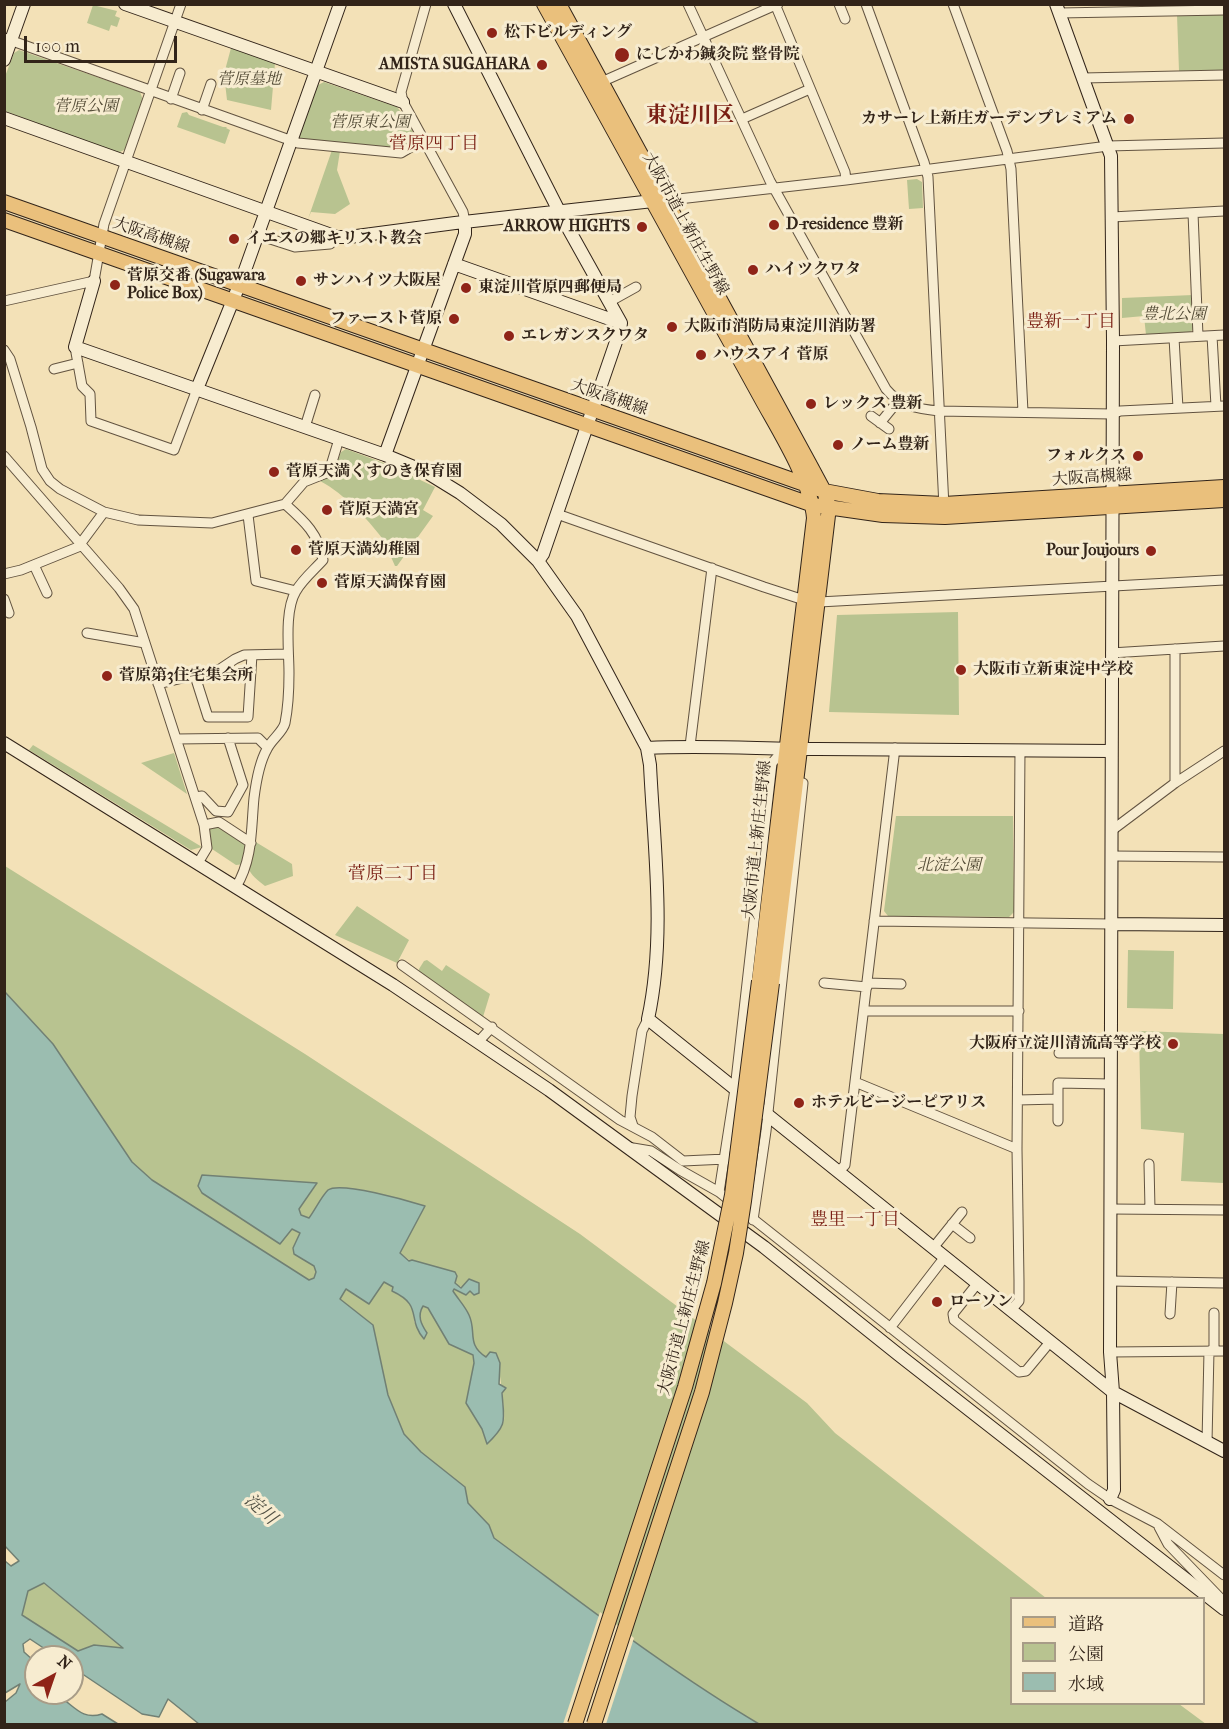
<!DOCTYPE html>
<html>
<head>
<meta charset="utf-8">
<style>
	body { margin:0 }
	#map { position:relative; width:1229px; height:1729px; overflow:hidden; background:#f3e1b7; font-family:"IM FELL French Canon","Noto Serif JP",serif }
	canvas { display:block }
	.frame { position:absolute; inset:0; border:6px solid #322419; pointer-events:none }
	.legend { position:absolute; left:1010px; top:1597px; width:195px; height:108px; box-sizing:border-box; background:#f7ecd0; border:2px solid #a89c87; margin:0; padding:8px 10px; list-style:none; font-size:18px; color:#322419 }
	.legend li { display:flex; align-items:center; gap:12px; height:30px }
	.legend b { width:30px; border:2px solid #a89c87 }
	.north { position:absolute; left:24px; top:1645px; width:60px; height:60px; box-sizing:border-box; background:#f7ecd0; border:2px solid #a89c87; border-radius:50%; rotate:40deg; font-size:16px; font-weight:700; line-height:24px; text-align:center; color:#322419 }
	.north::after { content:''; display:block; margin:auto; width:21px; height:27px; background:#8f2418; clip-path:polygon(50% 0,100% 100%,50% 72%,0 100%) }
	.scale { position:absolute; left:24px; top:36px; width:153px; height:27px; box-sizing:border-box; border:3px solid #322419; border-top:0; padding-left:8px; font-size:18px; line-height:21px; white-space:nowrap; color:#322419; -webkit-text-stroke:4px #f7ecd0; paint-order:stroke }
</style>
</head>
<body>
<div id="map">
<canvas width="1229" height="1729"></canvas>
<div class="frame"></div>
<ul class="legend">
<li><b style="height:8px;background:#eac07c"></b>道路</li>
<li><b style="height:16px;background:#b8c390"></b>公園</li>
<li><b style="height:16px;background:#9bbdb0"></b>水域</li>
</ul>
<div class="north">N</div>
<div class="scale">100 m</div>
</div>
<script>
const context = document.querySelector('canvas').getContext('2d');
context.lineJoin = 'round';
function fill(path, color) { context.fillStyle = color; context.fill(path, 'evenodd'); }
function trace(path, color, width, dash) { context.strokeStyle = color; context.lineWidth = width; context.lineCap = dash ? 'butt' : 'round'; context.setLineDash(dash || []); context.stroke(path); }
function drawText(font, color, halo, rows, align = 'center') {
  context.font = font + ' "IM FELL French Canon","Noto Serif JP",serif'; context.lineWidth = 6; context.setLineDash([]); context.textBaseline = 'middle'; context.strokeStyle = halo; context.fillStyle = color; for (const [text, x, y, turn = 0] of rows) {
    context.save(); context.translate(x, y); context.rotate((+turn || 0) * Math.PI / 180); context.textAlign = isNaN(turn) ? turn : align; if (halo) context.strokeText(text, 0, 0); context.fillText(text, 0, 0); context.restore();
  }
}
const green = new Path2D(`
	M93 5 117 11 115 16 120 18 117 27 111 25 109 31 87 23Z
	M1224 13V70L1179 71 1177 15Z
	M231 48 275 63 271 110 227 100 224 74Z
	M19 50 140 92 143 100 126 149 118 153 5 111 4 79 14 53Z
	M324 82 397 107 401 112 416 137 414 142 400 150 298 140 318 85Z
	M187 112 189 115 223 127H227L226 128 230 130 225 144 177 127 182 113Z
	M332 150 340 151 337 170 350 204 335 214 311 212 308 219Z
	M917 179 922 182 923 208 909 209 907 180Z
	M1193 295 1194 329 1190 332 1146 335 1144 316 1122 318V298Z
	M346 449 389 465 435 487 423 510 433 516 397 566H395C390 555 386 542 378 533 365 516 338 489 318 480L332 476 341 452Z
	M958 612 959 715 829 712 837 615Z
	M33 745 202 847 191 850 29 750Z
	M174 753 187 794 141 763Z
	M896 816H1013L1014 912 1009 917 888 916 884 911Z
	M220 826 246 842 245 864 236 865 212 849 208 831 211 827Z
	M254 841 292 864 293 876 265 886C242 868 248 868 254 841Z
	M5 866 305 1054 580 1234 807 1403 835 1433 1046 1598H1012V1704H1179L1206 1724H759C666 1669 581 1602 494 1538L489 1525 468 1503 465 1487 421 1452 404 1434 388 1395 373 1325 339 1298 346 1289 384 1282 393 1287 392 1291C406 1298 415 1306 414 1322L427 1333C421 1324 417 1316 422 1306L428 1308 449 1344 473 1355 474 1363 466 1403 482 1429 487 1444C492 1437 502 1428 504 1420 506 1415 498 1359 496 1353H490L486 1357C465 1344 466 1311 453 1291L454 1289 479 1293C456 1286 418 1268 400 1253L425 1206 328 1190 309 1218 301 1215 299 1209 317 1184 202 1193 280 1243 292 1229 300 1233 293 1248 294 1254 314 1266 316 1272 314 1278 309 1281 152 1180 132 1162 53 1044 5 992Z
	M357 906 409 940 397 963 335 935Z
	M1128 950 1174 951 1173 1009 1127 1008Z
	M427 960 442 971 446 965 490 994 483 1017 419 972V969L424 961Z
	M1139 1031 1224 1034V1183L1181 1181 1184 1133 1141 1129Z
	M43 1583 124 1648 94 1645 78 1651 22 1615 28 1591Z`);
const water = new Path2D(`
	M5 992 53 1044 132 1162 152 1180 309 1280 314 1278 316 1272 314 1266 294 1254 293 1248 300 1233 292 1229 280 1244 202 1193 198 1186 202 1175 317 1183 299 1209 301 1215 309 1218C315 1210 321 1197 328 1190 340 1181 409 1201 425 1206L400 1253 409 1261 412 1260 455 1272 457 1276 455 1283 461 1288 469 1279 479 1283V1293L474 1295 470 1291 466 1295 454 1289 453 1291C458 1299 465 1306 469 1315 477 1332 466 1344 486 1357L490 1352 496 1353 500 1363 499 1384 506 1388 502 1393C504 1421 508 1424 487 1444L482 1429 466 1403 474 1363 473 1355 449 1344 428 1308 423 1306C417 1316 421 1324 427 1333L424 1339C406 1318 424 1306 392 1291L393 1287 384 1282 369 1304 346 1289 340 1299 373 1325 388 1395 404 1434 421 1452 465 1487 468 1503 489 1525 494 1538C581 1602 666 1669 759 1724H199L168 1699 159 1717 142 1714 72 1667V1657H57L30 1639 23 1644 24 1652 34 1661C32 1671 36 1682 36 1693 42 1693 50 1692 55 1694 73 1703 80 1721 102 1714L118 1724H5V1702L16 1693 20 1684 5 1693V1561L11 1566 19 1561 4 1545ZM44 1583 123 1648 94 1645 78 1651 22 1615 28 1591Z`);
const pier = new Path2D(`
	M600 1612 634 1638 606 1724H563Z`);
const street = new Path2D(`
	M426 4 401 92 403 102 463 212 465 222
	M688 4 770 181 886 389C900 406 918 409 939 411L1112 414 1120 411 1224 406
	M775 4 845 172 846 180
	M839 4 845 19
	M866 4 924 162 928 177 944 507
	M953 4 1007 151 1011 169 1023 412
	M1059 13 1224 10
	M4 38 298 143 401 153 423 140
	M1083 78 1224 75
	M599 83 778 4
	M171 99 180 73
	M202 110 211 84
	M742 119 810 89
	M661 201 846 180 1108 146 1224 143
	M1193 213 1198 336
	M1112 217 1224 211
	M258 235 295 247 330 244 337 237
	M4 301 94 281 104 224 181 4
	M609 302 636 287
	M1212 336 1216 406
	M1174 338 1178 408
	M1113 341 1224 335
	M75 347 82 386 90 394 91 421 174 450 197 389
	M4 350 10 359 31 427 42 469 50 481 60 489 104 512
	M54 369 78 363
	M871 416 889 429
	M880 423 898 401
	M305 427 315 395
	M4 456 119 588 134 609 204 825 207 848 198 863
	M557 514 764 587 804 600 819 602 1224 580
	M248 515 256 581 296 591
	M34 565 47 593
	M4 574 21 570 78 547 104 512 138 520 212 523 285 504 304 482 329 472 339 439
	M4 599 9 613
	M87 633 145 643
	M1175 649V783
	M1111 653 1224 646
	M195 676 208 717H248L252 655
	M158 684 220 669 235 659 244 655 288 654
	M176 739 258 738 267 747
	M690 746 712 568
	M195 797 202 796 216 811 228 812 243 785 228 738
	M204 825 219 822 251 843
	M1111 831 1175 783 1224 751
	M1112 856 1224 857
	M236 887C253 859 251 829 254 798 256 782 259 763 267 749 271 740 283 732 285 723 288 708 289 689 289 673 289 650 284 611 296 591 302 580 314 570 323 560 319 534 304 521 285 504
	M874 921 1111 924
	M402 965 620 1120 652 1137 683 1161 726 1159
	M824 983 867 987
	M867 983 901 984
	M864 1011H1019
	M479 1041 492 1027
	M1059 1053H1111
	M855 1082 1017 1149
	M1018 1100 1058 1099
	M1058 1121V1083L1111 1084
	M633 1126 630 1117 632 1096 642 1031 648 1019
	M627 1147 651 1151 680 1170 719 1192 1088 1484 1110 1499 1158 1524 1224 1575
	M1149 1164 1150 1209
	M838 1172 845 1165 895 748
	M719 1192 735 1089 772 763 785 748
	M1111 1209 1224 1210
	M753 1220 766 1131 803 783
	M952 1224 970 1238
	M933 1248 962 1212
	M1110 1281 1224 1283
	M977 1284 953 1314 954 1320 1019 1372 1026 1371 1050 1342
	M1011 1310 1019 1301V1281L1017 1149 1020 750
	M1214 1313V1351
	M1170 1314 1172 1282
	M890 1328 944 1258
	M1110 1352 1224 1351
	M1207 1442 1209 1351
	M1159 1527 1168 1544 1224 1602`);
const secondary = new Path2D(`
	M125 4 403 102
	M454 4 563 219 621 323 620 330 543 554 538 561
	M1056 4 1111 156 1113 341 1110 1352 1113 1392 1114 1490 1110 1499
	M4 60 24 4
	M4 118 337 237H349L455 223 653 201
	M454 264 621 323
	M94 281 75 347 385 455 426 472 460 493 501 524 538 561 577 616 647 748 650 765C654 849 666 936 648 1019L1113 1392 1224 1451
	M197 389 244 273 340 4
	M385 455 465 234V222
	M4 743 393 985 549 1090 764 1247 899 1355 1224 1609
	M647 748C704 745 762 749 819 749 917 749 1014 750 1111 751
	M1111 924 1224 925`);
const primary = new Path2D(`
	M544 4 761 398C779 431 811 481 814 518L759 981
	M559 4 809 463 824 491 829 507 772 983
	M4 202 824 491 878 501 944 504 1224 487
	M4 220 813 505 883 515 945 517 1224 500`);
const primaryBridge = new Path2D(`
	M575 1724 685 1387 714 1283 732 1195 759 981
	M594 1724 702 1392 725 1303 736 1253 744 1201 772 983`);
const markers = [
	[492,33,6,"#8f2418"],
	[622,55,8,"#8f2418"],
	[542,65,6,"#8f2418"],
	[1129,119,6,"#8f2418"],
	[774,225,6,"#8f2418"],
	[642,227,6,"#8f2418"],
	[234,239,6,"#8f2418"],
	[753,270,6,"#8f2418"],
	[301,281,6,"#8f2418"],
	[115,285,6,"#8f2418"],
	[466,288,6,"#8f2418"],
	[454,319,6,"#8f2418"],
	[672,327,6,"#8f2418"],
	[509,336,6,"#8f2418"],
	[701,355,6,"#8f2418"],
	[811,404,6,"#8f2418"],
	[838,445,6,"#8f2418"],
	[1138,456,6,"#8f2418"],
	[274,472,6,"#8f2418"],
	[327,510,6,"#8f2418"],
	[296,550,6,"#8f2418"],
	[1151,551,6,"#8f2418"],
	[322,583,6,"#8f2418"],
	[961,670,6,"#8f2418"],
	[107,676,6,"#8f2418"],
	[1173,1044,6,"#8f2418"],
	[799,1103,6,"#8f2418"],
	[937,1302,6,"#8f2418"]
];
const poiNames = [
	["松下ビルディング",504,33],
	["にしかわ鍼灸院 整骨院",636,55],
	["AMISTA SUGAHARA",530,65,"right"],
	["カサーレ上新庄ガーデンプレミアム",1117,119,"right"],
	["D-residence 豊新",786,225],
	["ARROW HIGHTS",630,227,"right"],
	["イエスの郷キリスト教会",246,239],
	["ハイツクワタ",765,270],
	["菅原交番 (Sugawara",127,276],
	["Police Box)",127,294],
	["サンハイツ大阪屋",313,281],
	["東淀川菅原四郵便局",478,288],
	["ファースト菅原",442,319,"right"],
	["大阪市消防局東淀川消防署",684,327],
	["エレガンスクワタ",521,336],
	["ハウスアイ 菅原",713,355],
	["レックス 豊新",823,404],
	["ノーム豊新",850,445],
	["フォルクス",1126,456,"right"],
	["菅原天満くすのき保育園",286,472],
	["菅原天満宮",339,510],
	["菅原天満幼稚園",308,550],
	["Pour Joujours",1139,551,"right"],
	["菅原天満保育園",334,583],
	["大阪市立新東淀中学校",973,670],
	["菅原第3住宅集会所",119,676],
	["大阪府立淀川清流高等学校",1161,1044,"right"],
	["ホテルビージーピアリス",811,1103],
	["ローソン",949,1302]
];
const parkNames = [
	["菅原墓地",249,80],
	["菅原公園",86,107],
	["菅原東公園",370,123],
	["豊北公園",1174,315],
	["北淀公園",949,866]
];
const streetNames = [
	["大阪市道上新庄生野線",685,224,61],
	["大阪高槻線",151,236,19],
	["大阪高槻線",609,398,19],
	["大阪高槻線",1092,478,-4],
	["大阪市道上新庄生野線",758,840,-84],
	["大阪市道上新庄生野線",685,1318,-75]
];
const neighbourhoodNames = [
	["菅原四丁目",434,145],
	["豊新一丁目",1071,323],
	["菅原二丁目",393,875],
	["豊里一丁目",855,1221]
];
const waterNames = [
	["淀川",260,1510,41]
];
const districtNames = [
	["東淀川区",690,117]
];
fill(green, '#b8c390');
fill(water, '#9bbdb0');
trace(water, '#718074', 1.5);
fill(pier, '#f3e1b7');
trace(street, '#625340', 11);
trace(secondary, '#322419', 14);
trace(primary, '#322419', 16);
trace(street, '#f7ecd0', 9);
trace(secondary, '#f7ecd0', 12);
trace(primary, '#eac07c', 14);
trace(primaryBridge, '#322419', 16, []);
trace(primaryBridge, '#eac07c', 14);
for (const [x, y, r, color] of markers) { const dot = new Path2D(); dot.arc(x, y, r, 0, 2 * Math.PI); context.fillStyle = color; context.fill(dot); trace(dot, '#f7ecd0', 2); }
drawText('bold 16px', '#322419', '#f7ecd0', poiNames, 'left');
drawText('italic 16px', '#544c37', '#f7ecd0', parkNames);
drawText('16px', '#322419', '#f7ecd0', streetNames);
drawText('18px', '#7a1f14', '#f7ecd0', neighbourhoodNames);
drawText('italic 18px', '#525246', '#f7ecd0', waterNames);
drawText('bold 22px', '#7a1f14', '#f7ecd0', districtNames);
</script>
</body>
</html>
